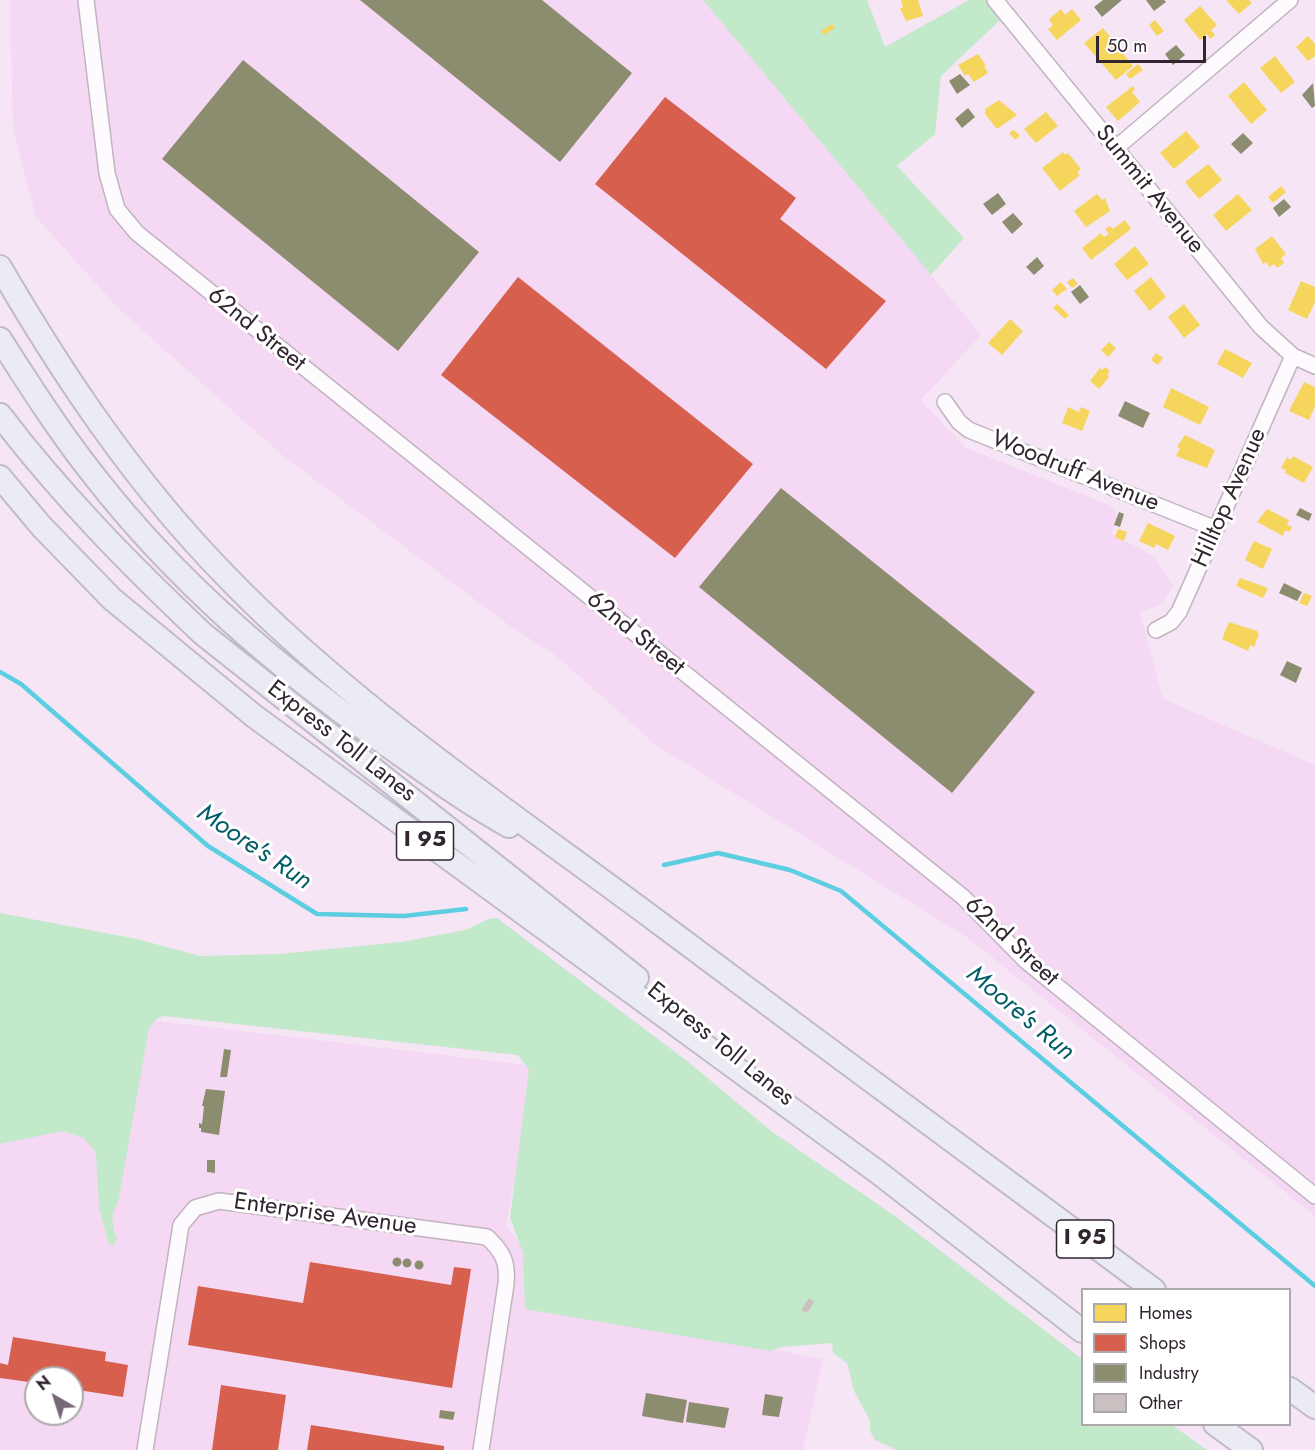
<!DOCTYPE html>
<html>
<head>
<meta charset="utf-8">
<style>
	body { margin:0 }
	#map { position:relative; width:1315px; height:1450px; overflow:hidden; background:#f6e5f5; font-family:Jost,sans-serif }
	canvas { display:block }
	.legend { position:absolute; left:1081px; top:1288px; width:210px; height:138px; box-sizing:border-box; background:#fff; border:2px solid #ada8ac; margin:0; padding:8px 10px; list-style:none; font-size:18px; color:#312530 }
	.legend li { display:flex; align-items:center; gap:12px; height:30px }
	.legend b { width:30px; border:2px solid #ada8ac }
	.north { position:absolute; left:24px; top:1366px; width:60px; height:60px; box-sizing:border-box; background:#fff; border:2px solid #ada8ac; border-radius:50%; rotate:321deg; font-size:16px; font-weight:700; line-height:24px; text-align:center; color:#312530 }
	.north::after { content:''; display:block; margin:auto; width:21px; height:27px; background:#766875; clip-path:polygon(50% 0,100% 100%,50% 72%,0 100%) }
	.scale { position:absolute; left:1096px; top:36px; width:110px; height:27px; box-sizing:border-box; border:3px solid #312530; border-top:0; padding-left:8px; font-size:18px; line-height:21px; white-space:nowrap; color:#312530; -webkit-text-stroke:4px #fff; paint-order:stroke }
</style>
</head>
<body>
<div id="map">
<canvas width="1315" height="1450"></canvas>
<ul class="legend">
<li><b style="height:16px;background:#f6d55c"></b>Homes</li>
<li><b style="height:16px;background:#d6604d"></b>Shops</li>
<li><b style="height:16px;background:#8c8c6e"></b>Industry</li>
<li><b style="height:16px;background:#cbc0c0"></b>Other</li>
</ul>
<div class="north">N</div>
<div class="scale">50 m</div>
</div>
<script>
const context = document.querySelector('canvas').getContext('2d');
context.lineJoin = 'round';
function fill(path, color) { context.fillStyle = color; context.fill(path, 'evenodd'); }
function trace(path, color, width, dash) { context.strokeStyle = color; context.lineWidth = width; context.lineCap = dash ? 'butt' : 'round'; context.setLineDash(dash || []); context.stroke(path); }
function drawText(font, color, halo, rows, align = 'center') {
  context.font = font + ' Jost,sans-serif'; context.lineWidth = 6; context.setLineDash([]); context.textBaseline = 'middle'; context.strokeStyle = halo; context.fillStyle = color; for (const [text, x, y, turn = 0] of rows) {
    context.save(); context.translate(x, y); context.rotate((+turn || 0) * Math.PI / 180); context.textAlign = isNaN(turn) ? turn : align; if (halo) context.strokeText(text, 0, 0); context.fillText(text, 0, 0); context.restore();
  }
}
const built = new Path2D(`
	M10 0H703L981 335 921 400 966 448 1111 506 1118 516 1112 534 1155 557 1173 585 1163 604 1140 612 1163 699 1315 765V1216L968 938 656 745 559 658 506 623 283 456 119 309 36 217 13 130Z
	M0 1002 535 1066 506 1225 526 1251 529 1303 823 1359 803 1450H0ZM36 1378H72V1414H36Z`);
const green = new Path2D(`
	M703 0H867L885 47 969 0H986L1000 20 941 76 935 134 897 166 964 238 931 275Z
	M0 913 137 939 200 956 279 954 401 942 465 930 489 919 497 918 687 1061 771 1131 895 1216 1082 1359V1424L1172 1425 1207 1450H897L875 1440 870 1431V1421L854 1391 847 1363 833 1353 832 1343 782 1347 770 1351 525 1309 523 1253 510 1217 529 1070 518 1055 164 1016 156 1019 149 1028 118 1203C109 1216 113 1226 117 1240L113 1246 108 1242 99 1207 96 1153 84 1138 63 1131 0 1144Z`);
const homes = new Path2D(`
	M901 0H918L923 16 906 21 900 8H903Z
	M1226 0H1249L1252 3 1239 14Z
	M1200 6 1217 25 1211 30 1215 35 1210 39 1207 34 1200 40 1184 20Z
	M1061 9 1065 15 1072 9 1081 20 1057 40 1048 29 1053 25 1049 19Z
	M1155 20 1164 31 1157 36 1149 25Z
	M832 24 835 28 824 35 821 31Z
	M1103 28 1133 66 1116 80 1084 43Z
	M1308 36 1315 44V56L1308 61 1296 47Z
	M978 54 986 65 984 66 988 73 974 82 968 74 965 76 958 65Z
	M1275 56 1295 82 1281 93 1260 68Z
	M1138 64 1143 70 1130 79 1126 74Z
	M1244 82 1267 110 1251 124 1228 96Z
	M1133 86 1135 89 1132 92 1140 102 1118 121 1106 107Z
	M999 100 1017 115 997 129 985 114V109Z
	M1046 112 1058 126 1036 143 1024 129Z
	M1014 130 1020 136 1015 140 1009 133Z
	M1186 131 1200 147 1174 169 1160 153Z
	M1063 152 1065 155 1068 153 1081 169 1077 172 1080 175 1060 191 1042 168Z
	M1208 164 1222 180 1199 199 1185 182Z
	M1281 186 1286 192 1273 203 1268 197Z
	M1097 194 1102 200 1105 198 1110 211 1086 227 1074 211Z
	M1238 194 1252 210 1226 231 1213 215Z
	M1125 220 1131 229 1091 260 1082 248 1101 233 1104 237 1109 234 1105 229 1110 226 1113 229Z
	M1272 236 1286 254 1281 258 1284 263 1277 268 1274 264 1270 267 1266 262 1263 264 1255 249Z
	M1135 246 1149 264 1127 280 1114 264Z
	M1151 277 1166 297 1150 311 1134 291Z
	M1073 278 1078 284 1072 288 1067 282Z
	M1301 281 1315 287V302L1307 319 1288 310Z
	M1061 282 1067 289 1057 296 1052 290Z
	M1057 304 1069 315 1065 319 1053 308Z
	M1184 304 1200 325 1184 338 1168 317Z
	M1010 319 1023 331 1002 355 988 343Z
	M1109 342 1116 348 1108 357 1101 350Z
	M1225 349 1252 363 1243 378 1217 364Z
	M1156 353 1163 358 1158 365 1151 360Z
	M1105 367 1110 371 1107 375 1109 377 1099 389 1090 381 1100 368 1102 370Z
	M1304 382 1315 387V406L1309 420 1289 411Z
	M1171 388 1209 407 1200 425 1163 407Z
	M1068 407 1079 412 1081 407 1090 411 1082 431 1062 423Z
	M1185 435 1215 450 1207 468 1176 456 1180 448 1177 447Z
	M1293 456 1313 467 1304 483 1285 473 1286 470 1281 468 1287 457 1291 460Z
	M1267 509 1289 520 1287 525 1292 527 1289 532 1285 530 1283 536 1257 522Z
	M1148 523 1175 536 1168 550 1156 544 1154 548 1139 541Z
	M1118 529 1127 532 1124 541 1115 537Z
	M1254 541 1272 549 1263 569 1245 560Z
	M1240 578 1268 588 1263 598 1236 586Z
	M1304 593 1312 596 1307 606 1299 603Z
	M1229 622 1257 631 1259 634 1254 647 1250 645 1248 651 1222 639Z`);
const shops = new Path2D(`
	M665 97 796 198 780 219 886 301 826 369 595 184Z
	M518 277 753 464 675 558 441 375Z
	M310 1262 451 1285 454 1267 471 1269 452 1388 188 1345 198 1286 303 1303Z
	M13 1337 106 1352 105 1361 128 1365 123 1397 72 1389V1378H36V1383L0 1378V1363L8 1365Z
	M221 1385 286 1395 278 1450H212Z
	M311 1425 444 1446V1450H307Z`);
const industry = new Path2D(`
	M360 0H542L632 73 560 162Z
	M1103 0H1122L1102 17 1094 7Z
	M1146 0H1164L1166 2 1154 11Z
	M1176 45 1185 55 1173 65 1165 54Z
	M243 60 479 252 398 351 162 159Z
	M960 74 970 85 957 94 949 81Z
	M1313 83 1315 106 1312 108 1302 95Z
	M968 108 975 117 962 128 955 119Z
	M1243 133 1253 143 1241 154 1231 144Z
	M998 193 1006 204 992 215 983 204Z
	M1284 199 1291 207 1279 217 1273 208Z
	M1013 213 1023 224 1012 234 1002 222Z
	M1037 257 1044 266 1034 275 1026 267Z
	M1080 285 1089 297 1080 304 1071 292Z
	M1125 401 1150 413 1143 428 1118 416Z
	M781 488 1035 692 952 793 699 587Z
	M1300 508 1312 514 1309 521 1296 515Z
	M1119 512 1124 514 1120 527 1114 525Z
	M1284 583 1302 592 1297 601 1279 593Z
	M1287 661 1302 668 1296 683 1280 675Z
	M224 1049 231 1050 227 1077H220Z
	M206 1089 225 1091 219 1135 201 1132V1128H199V1123L202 1124 204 1106H202Z
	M207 1160H215V1173L207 1172Z
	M392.5 1262a4.5 4.5 0 1 1 9 0a4.5 4.5 0 1 1-9 0Z
	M402.5 1263a4.5 4.5 0 1 1 9 0a4.5 4.5 0 1 1-9 0Z
	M414.5 1265a4.5 4.5 0 1 1 9 0a4.5 4.5 0 1 1-9 0Z
	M646 1393 687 1400 683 1423 642 1416Z
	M765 1394 783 1397 779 1417 762 1415Z
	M689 1402 729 1408 725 1428 686 1422Z
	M440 1410 455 1412 453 1420 439 1418Z`);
const stream = new Path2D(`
	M0 672 21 684 208 846 317 914 404 916 466 909
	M664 865 718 853 790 870 841 891 1315 1286`);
const building = new Path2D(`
	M809 1298 814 1302 807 1313 801 1310Z`);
const minor = new Path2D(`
	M86 0 107 173 117 209 137 233 963 897 1026 961 1315 1196
	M995 0 1261 327 1293 356 1315 366
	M1116 148 1290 0
	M945 402 959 422 969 430 1216 529
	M1156 630 1171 622 1179 612 1293 356
	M145 1450 181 1225 195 1208 219 1201 487 1237C503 1252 508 1262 506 1284L481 1450`);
const highway = new Path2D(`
	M0 267C64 377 135 483 225 575 351 706 512 813 658 922 823 1045 987 1168 1154 1290
	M0 339C30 386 60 433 95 477 177 582 276 666 384 743 425 772 465 802 509 826
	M0 415C61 495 130 565 203 634L637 978
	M0 477 42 527 112 599 254 716 879 1173 1082 1331
	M1290 1389 1315 1407
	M1215 1424 1251 1450`);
const shields = [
	[425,841,57],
	[1085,1239,57]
];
const shieldNames = [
	["I 95",425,841],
	["I 95",1085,1239]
];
const streetNames = [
	["Summit Avenue",1149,190,51],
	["62nd Street",256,330,39],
	["Woodruff Avenue",1075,472,22],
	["Hilltop Avenue",1230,498,-66],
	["62nd Street",635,634,39],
	["Express Toll Lanes",341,742,38],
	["62nd Street",1011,942,43],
	["Express Toll Lanes",720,1045,39],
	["Enterprise Avenue",325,1215,8]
];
const waterNames = [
	["Moore's Run",254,848,34],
	["Moore's Run",1020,1014,40]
];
fill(built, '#f5d8f3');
fill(green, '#c3e9cb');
fill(homes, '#f6d55c');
fill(shops, '#d6604d');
fill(industry, '#8c8c6e');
trace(stream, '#5dcee1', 4.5);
fill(building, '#cbc0c0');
trace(minor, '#c1b4c0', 18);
trace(highway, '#c0bac9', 26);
trace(minor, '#fefbfe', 15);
trace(highway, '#ebebf4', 22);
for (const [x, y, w] of shields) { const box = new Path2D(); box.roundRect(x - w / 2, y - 19, w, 38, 4.5); context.fillStyle = '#fff'; context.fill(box); trace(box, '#312530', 1.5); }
drawText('bold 22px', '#312530', null, shieldNames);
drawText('24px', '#312530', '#fff', streetNames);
drawText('italic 26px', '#005c67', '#fff', waterNames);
</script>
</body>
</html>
